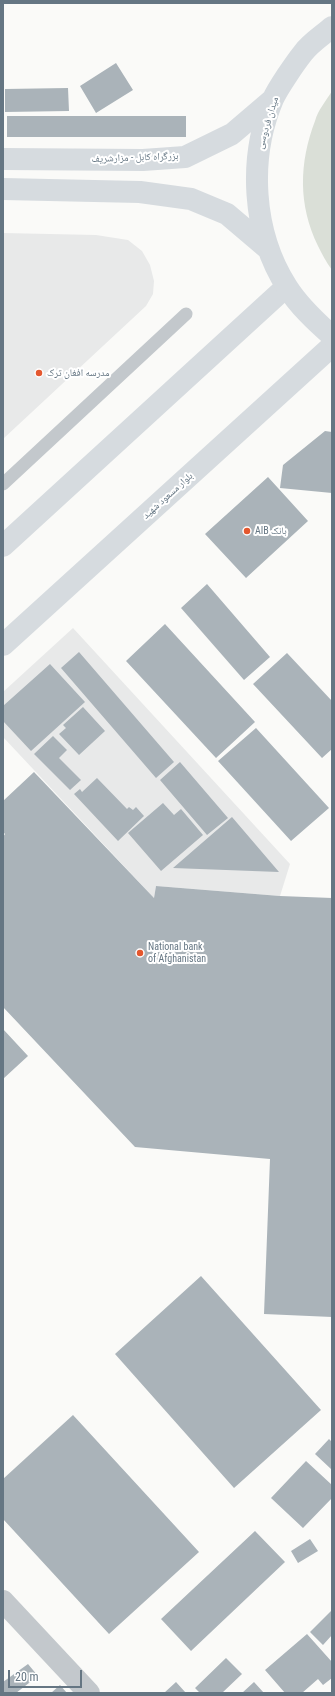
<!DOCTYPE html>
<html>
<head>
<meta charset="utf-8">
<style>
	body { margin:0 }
	#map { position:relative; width:335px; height:1696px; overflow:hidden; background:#fafaf8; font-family:"Roboto Condensed",sans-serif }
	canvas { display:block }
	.frame { position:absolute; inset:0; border:4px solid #657683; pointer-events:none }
	.scale { position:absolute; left:8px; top:1670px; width:74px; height:18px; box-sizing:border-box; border:2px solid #657683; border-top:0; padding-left:5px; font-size:12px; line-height:14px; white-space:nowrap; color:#657683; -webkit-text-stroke:3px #fff; paint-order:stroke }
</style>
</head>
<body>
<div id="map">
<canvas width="335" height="1696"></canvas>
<div class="frame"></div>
<div class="scale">20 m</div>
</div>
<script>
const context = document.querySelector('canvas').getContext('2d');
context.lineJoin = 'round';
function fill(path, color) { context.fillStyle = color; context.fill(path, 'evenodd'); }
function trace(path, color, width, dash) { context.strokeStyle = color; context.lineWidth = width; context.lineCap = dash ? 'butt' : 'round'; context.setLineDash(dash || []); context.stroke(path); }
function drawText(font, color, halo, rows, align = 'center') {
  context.font = font + ' "Roboto Condensed","Noto Naskh Arabic",sans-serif'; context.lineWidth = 4; context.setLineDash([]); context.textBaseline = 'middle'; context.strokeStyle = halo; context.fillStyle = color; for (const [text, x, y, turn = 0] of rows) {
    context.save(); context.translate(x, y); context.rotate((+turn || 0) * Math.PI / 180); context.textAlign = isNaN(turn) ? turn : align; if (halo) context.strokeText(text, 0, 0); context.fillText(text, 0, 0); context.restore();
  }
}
const built = new Path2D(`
	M3 233 96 235 128 240 142 251 150 265 154 281 153 294 146 306 3 439Z
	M73 628 290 864 280 896 156 886 154 898 3 737V692Z`);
const green = new Path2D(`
	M332 91V270C326 262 322 254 318 246 298 205 299 163 315 121 318 110 326 101 332 91Z`);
const building = new Path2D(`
	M116 63 133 90 96 113 80 86Z
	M68 88 69 111 5 112V89Z
	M7 116H186V137H7Z
	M325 431 332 432V493L280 488 283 465Z
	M268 477 308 521 246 578 205 534Z
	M207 584 270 657 244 680 181 608Z
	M165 624 255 722 216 758 126 661Z
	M79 652 174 762 156 778 61 668Z
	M287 653 332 701V749L322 758 253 684Z
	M50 664 85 702 31 751 3 721V706Z
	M83 707 105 731 79 755 59 734 66 728 63 725Z
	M256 728 329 808 291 841 218 761Z
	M53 736 67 750 59 758 81 780 70 790 34 754Z
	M180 762 228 818 207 835 160 780Z
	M34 772 154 898 156 886 280 896 332 898V1317L264 1314 270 1159 135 1147 3 1007V837L5 834 3 832V801Z
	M97 778 127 809 129 807 133 810 136 807 144 816 118 841 74 794 80 789 82 792Z
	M163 803 174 815 181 809 203 835 161 871 128 833Z
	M232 817 279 872 173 868Z
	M3 1029 28 1056 3 1079Z
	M201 1276 321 1410 234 1488 115 1354Z
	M73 1415 199 1552 109 1634 3 1519V1479Z
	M329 1439 332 1442V1468L331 1469 315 1454Z
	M306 1461 332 1485V1498L303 1528 271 1498Z
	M255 1531 285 1562 191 1651 161 1619Z
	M310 1539 318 1551 298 1563 291 1551Z
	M332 1610V1635L323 1645 310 1632Z
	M307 1634 332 1662V1678L323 1685 318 1679 302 1693H285L265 1670Z
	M226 1658 242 1674 222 1693H200L195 1688Z
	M28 1664 38 1676 16 1693H5L3 1691V1682Z
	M176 1682 186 1693H164Z
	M254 1682 264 1693H242Z
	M60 1685 67 1693H51Z`);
const service = new Path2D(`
	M3 484 186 314`);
const minor = new Path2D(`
	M3 1601 89 1693`);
const primary = new Path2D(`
	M3 546 286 287
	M3 645 332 346`);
const trunk = new Path2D(`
	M332 27C323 35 310 43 303 53 295 63 278 88 273 99 248 158 252 232 287 287 299 306 315 321 332 336
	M3 159 143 160 185 157 232 134 273 99
	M3 189 140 192 191 199 227 214 267 248`);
const markers = [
	[39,373,4,"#e4572e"],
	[247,531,4,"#e4572e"],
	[140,953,4,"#e4572e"]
];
const streetNames = [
	["میدان فردوسی",268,123,-73],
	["بزرگراه کابل - مزارشریف",135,158,-2],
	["بلوار مسعود شهید",168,496,-42]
];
const poiNames = [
	["مدرسه افغان ترک",47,373],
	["AIB بانک",255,531],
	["National bank",148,947],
	["of Afghanistan",148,959]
];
fill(built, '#e8e9e9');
fill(green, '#dadfd7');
fill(building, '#aab3b9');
trace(service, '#c3c8cc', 13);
trace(minor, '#c3c8cc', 22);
trace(primary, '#d6dbdf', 22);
trace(trunk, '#d6dbdf', 22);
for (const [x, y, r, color] of markers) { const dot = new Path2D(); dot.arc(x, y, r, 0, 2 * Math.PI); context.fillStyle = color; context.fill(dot); trace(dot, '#fff', 1.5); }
drawText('10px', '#657683', '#fff', streetNames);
drawText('10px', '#657683', '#fff', poiNames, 'left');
</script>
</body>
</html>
